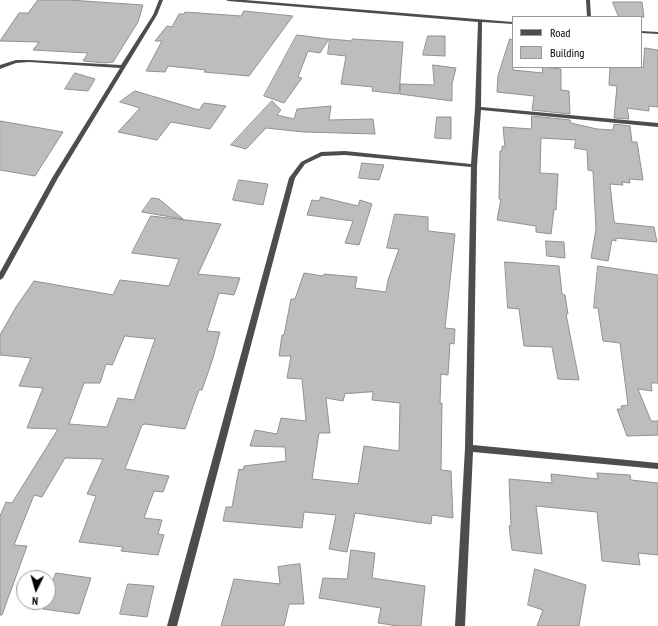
<!DOCTYPE html>
<html>
<head>
<meta charset="utf-8">
<style>
	body { margin:0 }
	#map { position:relative; width:658px; height:626px; overflow:hidden; background:#fff; font-family:"PT Sans Narrow",sans-serif }
	canvas { display:block }
	.legend { position:absolute; left:512px; top:16px; width:130px; height:52px; box-sizing:border-box; background:#fff; border:1px solid #999; margin:0; padding:5px 7px; list-style:none; font-size:12px; color:#000 }
	.legend li { display:flex; align-items:center; gap:8px; height:20px }
	.legend b { width:20px; border:1px solid #999 }
	.north { position:absolute; left:16px; top:570px; width:40px; height:40px; box-sizing:border-box; background:#fff; border:1px solid #999; border-radius:50%; rotate:185deg; font-size:11px; font-weight:700; line-height:16px; text-align:center; color:#000 }
	.north::after { content:''; display:block; margin:auto; width:14px; height:18px; background:#000; clip-path:polygon(50% 0,100% 100%,50% 72%,0 100%) }
</style>
</head>
<body>
<div id="map">
<canvas width="658" height="626"></canvas>
<ul class="legend">
<li><b style="height:5px;background:#4d4d4d"></b>Road</li>
<li><b style="height:11px;background:#bdbdbd"></b>Building</li>
</ul>
<div class="north">N</div>
</div>
<script>
const context = document.querySelector('canvas').getContext('2d');
context.lineJoin = 'round';
function fill(path, color) { context.fillStyle = color; context.fill(path, 'evenodd'); }
function trace(path, color, width, dash) { context.strokeStyle = color; context.lineWidth = width; context.lineCap = dash ? 'butt' : 'round'; context.setLineDash(dash || []); context.stroke(path); }
const building = new Path2D(`
	M38 0H69L143 5 138 22 113 62 105 63 83 61 88 53 33 50 39 42 0 41 19 13H28Z
	M613 2H642L644 17H619Z
	M244 11 293 16 249 76 204 72 206 70 168 66 165 72 146 71 162 41H155L167 26 172 27 179 14H184L185 12 241 16Z
	M297 35 329 39 320 53 308 51 298 77 302 78 284 103 264 96Z
	M428 36H445V56L423 55Z
	M330 39 352 41V39L403 42 399 94 372 91 373 87 341 84 346 56 328 54Z
	M510 39 513 40V70L543 73 542 67 561 69V90L569 91 570 114 532 110 534 96 497 92 498 76Z
	M645 48 658 50V107L649 106V111L627 108 629 119 614 118 617 86 609 85 610 67H643Z
	M433 65 456 68 452 84V101L400 94V84L434 85Z
	M75 73 95 79 88 91 65 89Z
	M135 91 199 110 204 103 226 106 210 129 171 122 157 140 118 132 140 108 120 102Z
	M272 101 281 110 277 115 294 119 297 109 331 106 329 120 373 119 375 134 304 132 266 128 246 149 231 145Z
	M532 116 570 120 571 123 597 129 613 130 614 124 630 126 632 142H637L643 180 629 179 630 183 622 182 623 185 610 184 614 221 615 223 654 227 657 242 616 238V241L612 240 608 261 591 258 596 229 593 171 588 170 587 150 574 148 576 140 541 138 540 173 558 174 556 210 554 209 551 234 536 232V226L497 220 501 199H499L500 151H502V146L505 147 503 127 531 129Z
	M437 117H451V139L435 138Z
	M0 121 63 132 35 176 0 170Z
	M362 163 384 165 379 180 359 178Z
	M239 180 268 184 263 205 233 200Z
	M321 197 358 206 360 200 372 204 359 245 345 243 353 221 307 215 312 200 319 201Z
	M152 198 159 199 183 219 142 212Z
	M395 214 428 217V231L455 234 445 328 455 329 454 344 450 343 448 375 441 374 440 403H442L441 470 451 471 453 518 432 515 431 524 355 513 347 552 329 549 336 515 304 512 302 528 223 521 226 507H232L239 469 243 470 244 466 286 461 285 447 250 446 255 430 277 434 281 418 306 421 302 379 287 378 291 356H279L282 335H284L291 299H295L304 273 323 276 324 274 357 277 355 288 386 292 388 280 399 249 387 248ZM373 392 372 400 400 403 399 451 364 446 358 484 312 479 319 433H330L326 398 343 401 345 394Z
	M151 216 221 224 198 274 240 278 234 295 219 293 207 331 220 332 213 358 202 390H199L185 429 145 424 142 425 125 469 169 476 163 492 154 491 144 518 162 520 158 534 164 535 158 555 121 551 123 547 79 542 96 496 87 494 103 459 65 458 42 497 34 495 14 545 27 546 2 615H0V516L6 502 12 503 58 429 27 428 43 388 19 386 31 358 0 355V335L16 307 34 281 113 295 120 280 169 286 179 259 132 253ZM125 336 155 339 134 400 118 398 107 427 69 424 84 383H100L106 364 112 365Z
	M546 241 564 242 565 258 547 256Z
	M505 262 559 266 562 294 565 295 568 314H566L579 380 558 379 552 347 524 346 519 309 508 308Z
	M598 266 658 275V383H651L652 391 638 389 651 421H658V435L627 436 617 409H622L621 406 628 405 620 343 603 341 598 308H594Z
	M597 473 630 475 631 480 658 483V555L638 553 640 565 602 561 597 512 536 506 542 554 512 550 509 526H511L509 479 552 483 551 474 598 479Z
	M351 550 375 553 372 578 425 586 421 626H398L378 623 381 608 319 598 323 578 347 579Z
	M300 564 304 604H289L284 626H221L234 579 280 584 278 567Z
	M535 569 586 585 579 626H537L543 610 528 605Z
	M56 573 91 578 79 614 43 609 46 602H48V595Z
	M128 584 154 586 147 617 120 614Z`);
const minor = new Path2D(`
	M159 0H163L157 15 58 178 3 278 0 280V272L52 178 120 68 29 62 16 63 0 69V65L16 60H29L121 65 153 15Z
	M226 0H245L513 22V24L482 22 481 107 658 123V127L481 110 477 166 473 445 658 463V469L473 452 465 626H455L465 448 471 167 345 155 322 156 305 164 295 178 177 626H167L289 178 301 162 321 152 345 151 471 164 475 108 478 22 228 1Z
	M586 0H590L591 17H587Z
	M641 31 658 32V34L641 33Z`);
fill(building, '#bdbdbd');
trace(building, '#919191', 1);
fill(minor, '#4d4d4d');
</script>
</body>
</html>
